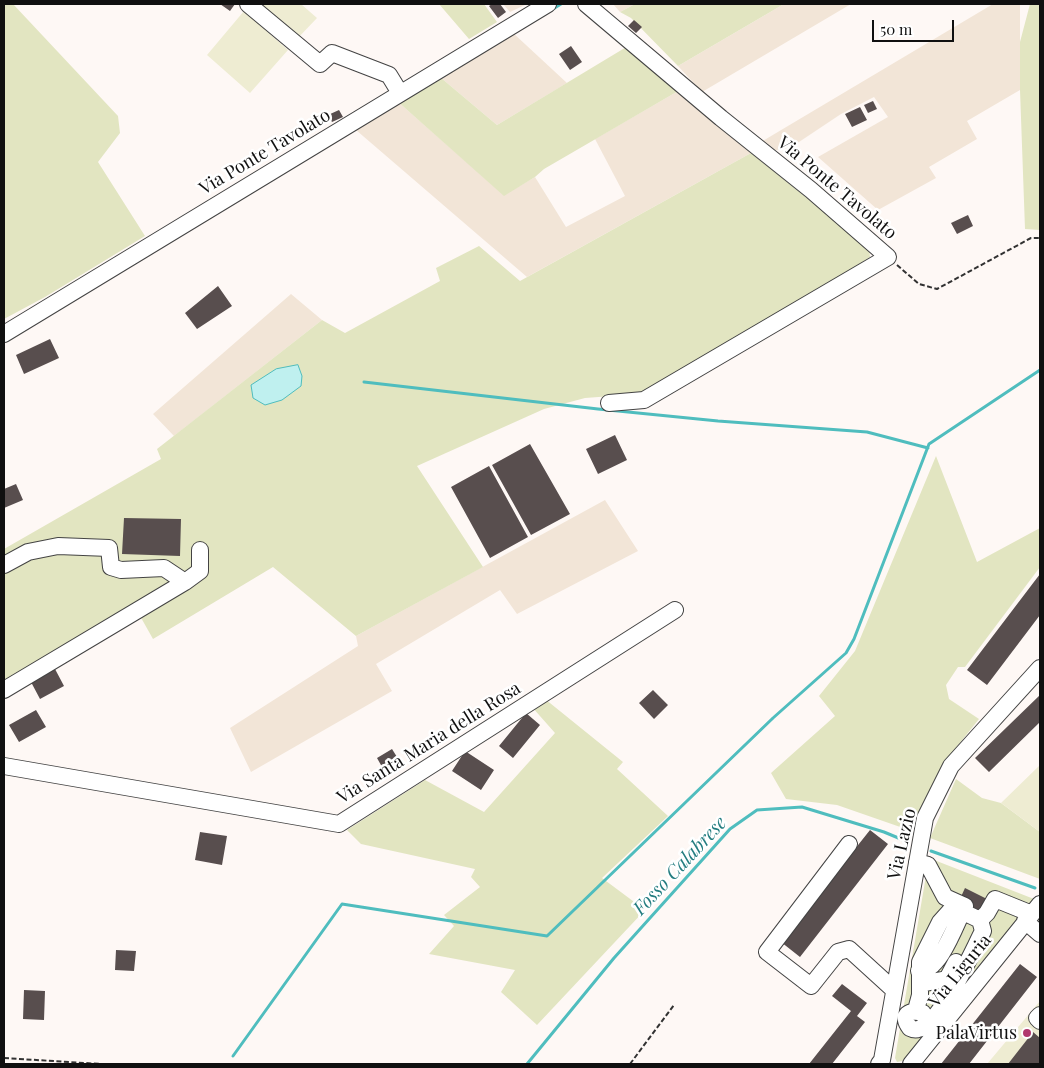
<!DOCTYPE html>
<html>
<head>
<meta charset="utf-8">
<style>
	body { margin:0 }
	#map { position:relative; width:1044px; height:1068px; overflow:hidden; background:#fef8f5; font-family:"Playfair Display",serif }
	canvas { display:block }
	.frame { position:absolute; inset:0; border:5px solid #101010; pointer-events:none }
	.scale { position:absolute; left:872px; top:20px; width:82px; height:22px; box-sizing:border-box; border:2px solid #101010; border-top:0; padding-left:6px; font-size:15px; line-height:18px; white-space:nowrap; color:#101010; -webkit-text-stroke:4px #fff; paint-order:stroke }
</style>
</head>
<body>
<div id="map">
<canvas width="1044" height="1068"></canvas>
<div class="frame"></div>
<div class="scale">50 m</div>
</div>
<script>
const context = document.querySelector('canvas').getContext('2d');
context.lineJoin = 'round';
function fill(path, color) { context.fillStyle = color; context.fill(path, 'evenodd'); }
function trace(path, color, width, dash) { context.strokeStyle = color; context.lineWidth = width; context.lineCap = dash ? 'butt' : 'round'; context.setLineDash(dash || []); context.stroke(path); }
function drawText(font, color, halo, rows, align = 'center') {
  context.font = font + ' "Playfair Display",serif'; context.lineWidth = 5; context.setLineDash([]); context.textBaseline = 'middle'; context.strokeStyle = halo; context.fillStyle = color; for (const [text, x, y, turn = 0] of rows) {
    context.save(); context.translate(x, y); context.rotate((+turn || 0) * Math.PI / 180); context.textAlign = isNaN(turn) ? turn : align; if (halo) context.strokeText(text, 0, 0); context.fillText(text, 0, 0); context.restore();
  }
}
const farmland = new Path2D(`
	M503 4H527L510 12Z
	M613 4H635L620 12Z
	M784 4H851L702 92 678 66Z
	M993 4H1020V90L967 121 977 139 929 167 936 178 878 210 818 157 888 117 874 97 841 114 790 148 770 151 761 142Z
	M512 32 567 83 497 125 440 77Z
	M680 90 751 153 527 277 356 130 397 101 504 195 535 177 566 227 625 196 595 139Z
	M291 294 322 320 174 436 153 414Z
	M605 500 638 551 517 614 500 590 376 664 392 691 251 772 230 728 358 646 356 636Z`);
const green = new Path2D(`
	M4 4H13L118 116 120 133 98 162 145 236 45 297 4 319Z
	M439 4H484L497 22 469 39Z
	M635 4H784L678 66 631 18 620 12Z
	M1030 4H1040V230L1025 229 1020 90V42Z
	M628 46 680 90 544 169 535 177 504 196 397 101 440 77 497 125Z
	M751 153 869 248 870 257 836 280 639 394 585 398 544 409 417 466 483 567 356 636 273 567 153 639 135 607 4 685V549L161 459 157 449 322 320 345 333 440 281 436 268 479 246 520 281Z
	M936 456 977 562 1040 528V567L965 667H958L946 685 949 699 979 719 943 764 912 826 906 829 837 805 786 799 771 773 835 716 819 696 855 651Z
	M545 699 623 762 617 769 668 816 602 878 645 910 537 1025 501 992 515 970 429 954 454 926 444 915 480 887 471 877 475 869 361 844 347 830 425 780 484 812 555 733 532 707Z
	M956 779 982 798 1001 803 1040 832V879L930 838Z
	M929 858 1034 899 906 1057 902 1061 897 1062 895 1058Z`);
const pitch = new Path2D(`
	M257 4H301L317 18 297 39Z
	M244 11 288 50 250 93 207 55Z
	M1040 765V832L1001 803Z
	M1040 1001V1064H987Z`);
const water = new Path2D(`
	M298 365 302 376 301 386 282 400 265 405 253 398 251 385 276 369Z`);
const stream = new Path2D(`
	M553 9 561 4
	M364 382 598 409 718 421 867 432 928 448
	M931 851 1035 888
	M233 1056 342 904 547 936 773 718 846 653 854 639 929 444 1040 370
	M527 1064 614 958 730 829 757 810 802 807 884 832 908 842`);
const building = new Path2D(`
	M220 4H235L230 11Z
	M492 4H500L506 12 498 18 489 6Z
	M634 20 642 27 636 33 628 26Z
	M571 46 582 62 570 70 559 54Z
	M873 101 877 109 868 113 864 105Z
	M860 107 867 120 852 127 845 114Z
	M339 110 343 117 332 122 328 115Z
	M814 162 820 167 813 175 807 169Z
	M968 215 973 226 957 234 951 223Z
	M218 286 232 306 197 329 185 313Z
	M50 339 59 358 24 374 16 355Z
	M615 435 627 460 598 474 586 449Z
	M530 444 570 514 531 535 492 465Z
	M489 466 528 537 490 558 451 487Z
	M16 484 23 500 4 508V489Z
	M124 518 181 519 180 556 122 554Z
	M1040 574V615L987 685 967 670Z
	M55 669 64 686 40 699 31 682Z
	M653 690 668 705 654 719 639 703Z
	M1040 695V722L989 772 975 758Z
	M36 710 46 727 19 742 9 725Z
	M526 713 540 725 513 758 499 746Z
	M392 749 402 765 386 774 377 758Z
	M465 751 494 770 481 790 452 771Z
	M870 830 888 844 800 957 781 942Z
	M200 832 227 836 222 865 195 860Z
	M965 888 989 900 983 912 959 901Z
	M116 950 136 951 134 971 115 970Z
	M1020 964 1037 977 969 1064H941Z
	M842 984 867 1003 857 1016 865 1022 832 1064H809L851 1011 832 996Z
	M24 990 45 991 44 1020 23 1019Z
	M1033 1032 1040 1038V1064H1008Z`);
const path = new Path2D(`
	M897 265 919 284 937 289 1031 238H1040
	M4 1058 101 1064
	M630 1064 674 1005`);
const minor = new Path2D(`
	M248 4 320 64 332 53 389 75 400 93
	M586 4 721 118 811 190 888 257 644 400 609 403
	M4 334 548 4
	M4 565 28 552 58 546 109 548 111 567 121 570 164 568 185 582 200 571V550
	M4 690 185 582
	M4 766 339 824 675 610
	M849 844 767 952 811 986 838 952 849 949 894 990
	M917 862 928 865 945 897 965 906C956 923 940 972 919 971
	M980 920 987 913 995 899 1032 914
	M1025 921 1040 934
	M920 984 947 979 956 962
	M916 1010 920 995V962L940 922 949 912 955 908 980 920 983 931C972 952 941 1024 918 1029 916 1030 912 1029 910 1028 900 1015 909 1009 923 1013L926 1019 925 1025
	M1040 1015 1037 1018 1040 1021
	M879 1064 882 1060 925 818 951 766 1040 668
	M911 1064 1040 904`);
const markers = [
	[1027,1033,5,"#b1386d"]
];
const streetNames = [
	["Via Ponte Tavolato",265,152,-31],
	["Via Ponte Tavolato",837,188,40],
	["Via Santa Maria della Rosa",429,743,-32],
	["Via Lazio",902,844,-77],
	["Via Liguria",960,971,-51]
];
const poiNames = [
	["PalaVirtus",1017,1033]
];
const waterNames = [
	["Fosso Calabrese",680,866,-47]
];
fill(farmland, '#f2e5d7');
fill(green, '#e2e5c1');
fill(pitch, '#eeecd2');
fill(water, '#bff0ef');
trace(water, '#4fbdbe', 1);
trace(stream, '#4fbdbe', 3);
fill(building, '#584e4e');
trace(minor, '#434343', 18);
trace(path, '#323232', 2, [5, 2.5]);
trace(minor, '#fff', 16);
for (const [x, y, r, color] of markers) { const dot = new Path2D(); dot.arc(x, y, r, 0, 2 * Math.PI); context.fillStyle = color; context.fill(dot); trace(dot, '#fff', 2); }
drawText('18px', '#101010', '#fff', streetNames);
drawText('18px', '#101010', '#fff', poiNames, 'right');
drawText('italic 19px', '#247d80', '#fff', waterNames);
</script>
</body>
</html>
